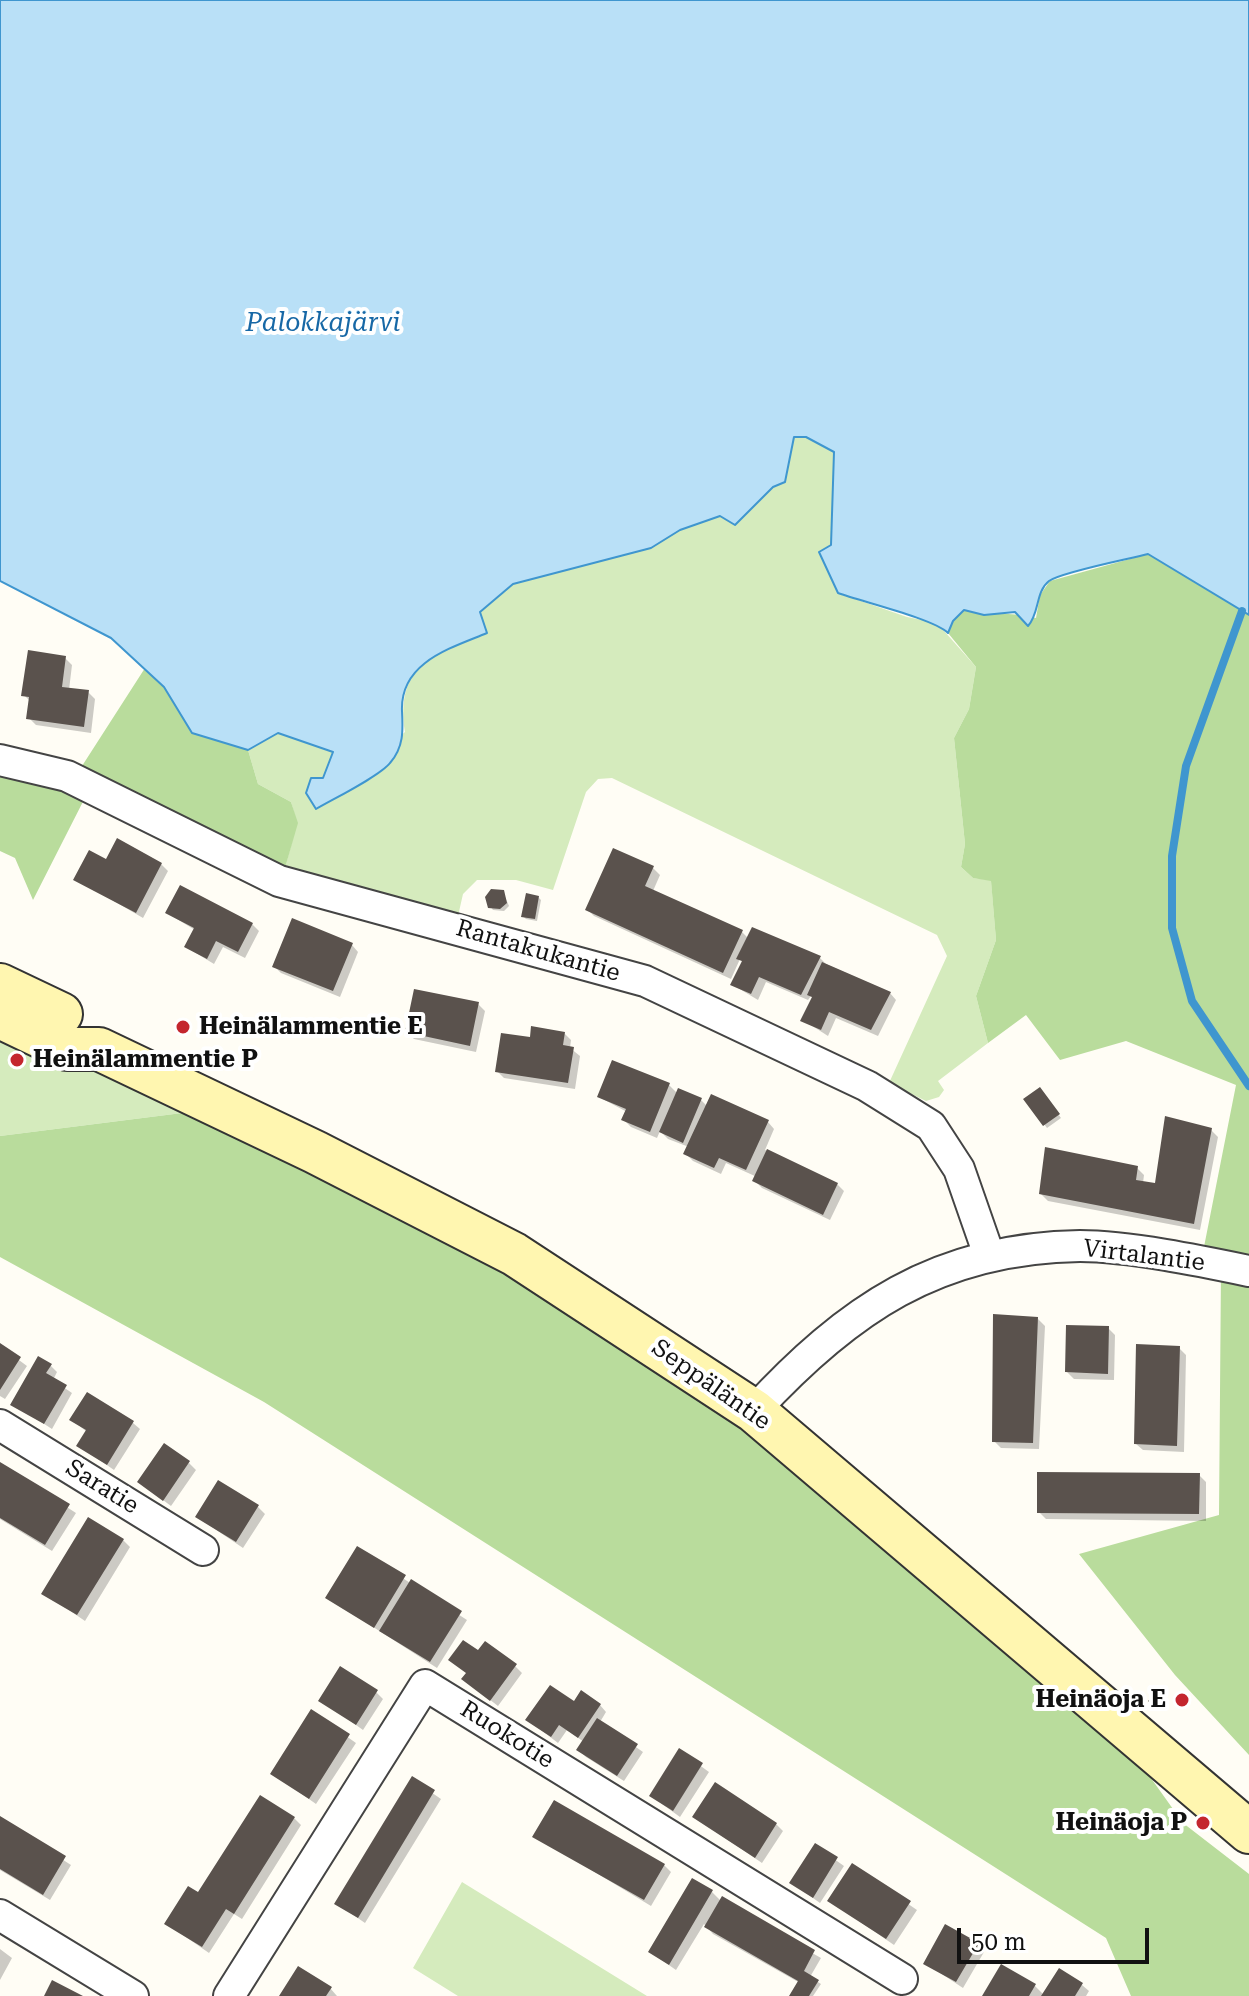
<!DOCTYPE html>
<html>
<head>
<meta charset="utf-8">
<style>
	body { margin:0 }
	#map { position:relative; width:1249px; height:1996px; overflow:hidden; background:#fffdf5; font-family:"Roboto Serif",serif }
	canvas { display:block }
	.scale { position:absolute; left:957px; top:1928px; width:192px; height:36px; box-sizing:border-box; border:4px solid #111; border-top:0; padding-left:10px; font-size:24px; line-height:28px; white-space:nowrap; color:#111; -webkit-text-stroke:6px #fff; paint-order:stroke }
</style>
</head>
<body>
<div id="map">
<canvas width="1249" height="1996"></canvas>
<div class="scale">50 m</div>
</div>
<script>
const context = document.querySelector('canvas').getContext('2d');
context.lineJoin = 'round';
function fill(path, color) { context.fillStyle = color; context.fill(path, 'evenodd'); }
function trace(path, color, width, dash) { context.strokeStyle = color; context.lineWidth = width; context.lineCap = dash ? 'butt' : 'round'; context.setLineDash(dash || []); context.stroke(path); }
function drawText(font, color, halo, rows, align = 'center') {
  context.font = font + ' "Roboto Serif",serif'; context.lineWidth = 8; context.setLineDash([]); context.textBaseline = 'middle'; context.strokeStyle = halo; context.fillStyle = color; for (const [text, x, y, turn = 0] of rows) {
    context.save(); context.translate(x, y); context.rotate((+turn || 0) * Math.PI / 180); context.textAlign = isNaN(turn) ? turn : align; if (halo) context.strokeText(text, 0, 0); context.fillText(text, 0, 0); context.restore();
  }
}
const green = new Path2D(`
	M794 437H806L834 452 831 545 819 552 838 593 907 617 937 623 976 667 969 709 954 738 965 844 961 867 973 878 991 880 996 940 976 996 988 1043 938 1081 944 1090 939 1097 926 1101 889 1083 947 956 937 935 612 778 598 779 586 792 553 890 516 880H477L463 894 458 916 285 868 297 823 291 802 258 784 248 750 278 733 333 752 323 779 306 793 316 809 405 732C395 664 434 655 486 633L480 612 513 584 651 548 680 530 721 516 735 525 773 487 785 482Z
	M0 1034 198 1111 0 1136Z
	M462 1882 647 1996H458L413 1968Z`);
const forest = new Path2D(`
	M1148 554 1249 615V1266L1202 1257 1236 1085 1126 1041 1060 1060 1026 1015 988 1043 976 996 996 940 991 881 973 878 961 867 965 844 954 738 969 709 976 667 948 633 953 621 964 610C988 616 1011 611 1036 618L1040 595 1050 581Z
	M145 668 164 687 192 733 248 750 258 784 291 802 298 823 285 868 95 778 33 900 15 858 0 851V766L54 779 82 766Z
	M198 1111 433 1224 773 1445 1148 1774 1183 1823 1249 1874V1996H1131L1106 1938 264 1402 0 1257V1136Z
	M1221 1269 1249 1276V1755L1175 1675 1079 1554 1219 1515Z`);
const water = new Path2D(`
	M0 0H1249V615L1148 554C1129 559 1061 572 1049 581 1035 592 1040 613 1028 626L1015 612 984 615 964 610 953 621 948 633C934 619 863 602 838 593L819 552 831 545 834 452 806 437H794L785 482 773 487 735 525 720 516 680 530 651 548 513 584 480 612 487 633C451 648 400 662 402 711 403 730 404 747 390 763 380 776 333 799 316 809L306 793 311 778H323L333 752 278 733 248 750 192 733 164 687 111 638 0 581Z`);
const shadow = new Path2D(`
	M65 658 72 665 69 690 88 692 95 699 91 733 36 725 29 718 31 702 24 695Z
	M107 862 161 864 168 871 143 918 76 879Z
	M653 868 660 875 653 891 742 932 748 938 819 957 826 964 890 993 896 1000 878 1036 836 1018 828 1036 803 1020 814 999 811 996 808 1000 766 982 758 1000 733 985 743 963 740 959 731 979 594 916 587 909Z
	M503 892 509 906 504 911 493 910 490 906Z
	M538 897 541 900 537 921 526 919 523 916Z
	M167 913 252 924 259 931 245 958 223 947 214 964 186 947 195 930Z
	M352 945 358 952 340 997 281 973 274 966Z
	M478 1004 485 1011 476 1052 414 1039 407 1032Z
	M564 1033 571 1040 570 1048 580 1056 575 1089 504 1078 497 1071 531 1040Z
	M669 1085 678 1094 701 1100 707 1106 768 1122 774 1129 765 1150 837 1184 844 1191 830 1220 762 1188 755 1181 757 1177 726 1163 721 1174 693 1161 686 1154 689 1147 668 1139 660 1131 657 1138 631 1127 624 1120 627 1112 599 1097Z
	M1042 1092 1061 1118 1047 1128 1026 1100Z
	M1211 1130 1218 1137 1200 1230 1048 1201 1041 1194 1137 1168 1144 1175 1143 1183 1157 1186Z
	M1038 1319 1045 1326 1039 1449 1001 1448 994 1441Z
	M1108 1328 1115 1335 1114 1380 1074 1379 1067 1372Z
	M0 1346 27 1366 5 1399 0 1396Z
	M1179 1348 1186 1355 1184 1452 1143 1450 1136 1444Z
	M50 1365 57 1372 53 1380 72 1393 52 1429 13 1404Z
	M72 1420 133 1423 140 1429 114 1470 78 1445 87 1432Z
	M189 1463 196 1470 171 1506 139 1482Z
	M0 1464 76 1513 52 1551 0 1519Z
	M1199 1475 1206 1482V1521L1046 1519 1039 1512Z
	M258 1507 265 1514 243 1548 197 1517Z
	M123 1540 130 1547 85 1621 44 1593Z
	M358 1549 467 1620 437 1668 328 1598Z
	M478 1653 515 1666 522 1673 498 1706 463 1679Z
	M376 1692 383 1699 363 1730 321 1700Z
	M600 1705 606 1712 600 1722 643 1752 624 1781 586 1757 579 1750 584 1742 567 1730 558 1743 528 1720Z
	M312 1712 356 1743 316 1804 272 1773Z
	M680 1751 709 1772 680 1817 651 1796Z
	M412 1779 441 1799 365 1923 336 1903Z
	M694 1817 776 1824 783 1831 762 1863Z
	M294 1818 301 1825 242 1919 234 1914 209 1953 167 1924Z
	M0 1819 71 1865 50 1900 0 1870Z
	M535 1836 664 1865 671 1872 651 1906Z
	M816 1846 844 1866 820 1903 792 1883Z
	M853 1866 917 1910 894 1945 830 1901Z
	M712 1892 721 1901 821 1958 810 1977 821 1984 813 1996H792L800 1983 713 1934 704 1924 676 1970 650 1952Z
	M977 1945 984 1952 963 1988 925 1963Z
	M0 1949 12 1958 0 1980Z
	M1082 1985 1089 1991 1086 1996H985L1035 1986 1044 1995Z
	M330 1988 337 1996H281Z`);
const stream = new Path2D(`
	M1242 611 1186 766 1172 856V928L1192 1001 1249 1086`);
const building = new Path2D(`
	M28 650 66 656 62 687 89 690 84 727 26 719 29 697 21 696Z
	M117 838 162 863 136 913 73 880 89 850 106 859Z
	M613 848 654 866 645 886 743 930 723 973 585 910Z
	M180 885 253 923 238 952 216 941 207 959 184 947 194 928 165 913Z
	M491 889 504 890 507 903 500 909 488 908 485 897Z
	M526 893 539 896 535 919 521 917Z
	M292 918 353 943 333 991 272 967Z
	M752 927 821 956 801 995 759 977 751 994 730 985 742 961 736 959Z
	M822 962 891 992 871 1030 829 1012 821 1030 800 1021 812 997 807 995Z
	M414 989 479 1002 470 1046 405 1032Z
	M531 1026 565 1032 563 1045 574 1047 568 1083 495 1072 501 1033 530 1037Z
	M612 1060 670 1083 650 1132 621 1120 626 1109 597 1097Z
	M1040 1087 1060 1114 1043 1126 1023 1099Z
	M678 1088 702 1098 683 1143 659 1132Z
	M711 1094 769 1120 746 1170 719 1158 714 1168 683 1154Z
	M1165 1116 1212 1128 1194 1224 1039 1194 1045 1147 1138 1166 1136 1180 1155 1183Z
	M767 1149 838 1183 823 1215 752 1181Z
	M993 1314 1038 1317 1033 1443 992 1442Z
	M1066 1325 1109 1326 1108 1374 1065 1372Z
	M0 1343 21 1357 0 1390Z
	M1136 1344 1180 1346 1177 1446 1134 1444Z
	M38 1356 52 1364 46 1373 67 1385 44 1424 10 1405Z
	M87 1392 134 1421 107 1465 76 1446 86 1430 69 1420Z
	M164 1443 190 1461 163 1501 137 1482Z
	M0 1462 70 1504 45 1545 0 1518Z
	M1037 1472 1200 1473 1199 1514 1037 1513Z
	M218 1480 259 1505 236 1542 195 1517Z
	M88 1517 124 1539 77 1615 41 1594Z
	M357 1546 406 1575 374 1628 325 1598Z
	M411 1579 462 1611 430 1662 379 1631Z
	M463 1640 478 1650 485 1641 517 1664 490 1701 461 1679 466 1673 448 1660Z
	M340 1666 378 1690 356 1725 318 1701Z
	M550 1685 574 1701 581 1690 601 1704 578 1738 559 1725 551 1737 525 1720Z
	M1152 1697 1162 1707 1159 1710 1148 1701Z
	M311 1709 350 1734 309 1799 270 1774Z
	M597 1718 638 1744 617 1776 576 1750Z
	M679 1748 703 1763 673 1811 649 1796Z
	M412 1776 435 1790 358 1918 334 1904Z
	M715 1782 777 1823 755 1858 692 1817Z
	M260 1795 295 1817 234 1914 226 1909 202 1947 164 1924 188 1886 198 1892Z
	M554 1800 665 1864 644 1900 532 1837Z
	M0 1816 66 1856 43 1895 0 1869Z
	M815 1843 838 1857 813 1898 789 1883Z
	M852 1863 911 1901 886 1939 827 1901Z
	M692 1878 713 1890 669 1965 648 1952Z
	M722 1896 815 1950 804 1971 819 1980 809 1996H789L798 1981 704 1927Z
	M945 1924 979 1943 956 1982 923 1964Z
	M1001 1964 1036 1984 1029 1996H982Z
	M298 1966 332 1987 326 1996H279Z
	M1059 1968 1083 1983 1075 1996H1041Z
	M52 1980 83 1996H44Z`);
const minor = new Path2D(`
	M0 760 67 776 279 881 645 981 867 1086 931 1126 959 1169 989 1255
	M754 1411C847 1310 937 1248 1080 1246 1128 1246 1201 1261 1249 1271
	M0 1425 203 1550
	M0 1915 133 1996
	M229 1996 425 1685 902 1979`);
const secondary = new Path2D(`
	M0 985 61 1014
	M0 1017 67 1049H99L315 1152 514 1254 754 1411 1249 1832`);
const markers = [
	[183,1027,8,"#c4262e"],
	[17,1060,8,"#c4262e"],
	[1182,1700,8,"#c4262e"],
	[1203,1823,8,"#c4262e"]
];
const streetNames = [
	["Rantakukantie",538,951,16],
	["Virtalantie",1144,1256,7],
	["Seppäläntie",711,1385,35],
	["Saratie",102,1487,32],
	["Ruokotie",507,1735,32]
];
const poiNames = [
	["Heinälammentie E",199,1027],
	["Heinälammentie P",33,1060],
	["Heinäoja E",1166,1700,"right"],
	["Heinäoja P",1187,1823,"right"]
];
const waterNames = [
	["Palokkajärvi",323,323]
];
fill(green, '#d5ebbd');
fill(forest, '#b9dc9c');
fill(water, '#b9e0f7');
trace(water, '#3f96cf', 2);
fill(shadow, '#0003');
trace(stream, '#3f96cf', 8);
fill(building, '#5a524d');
trace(minor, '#444', 34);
trace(secondary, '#333', 46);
trace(minor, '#fff', 30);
trace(secondary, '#fff6b0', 42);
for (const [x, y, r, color] of markers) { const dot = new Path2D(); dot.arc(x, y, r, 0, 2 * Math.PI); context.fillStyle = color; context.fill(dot); trace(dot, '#fff', 3); }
drawText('24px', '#111', '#fff', streetNames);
drawText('bold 24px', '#111', '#fff', poiNames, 'left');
drawText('italic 26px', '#1768a6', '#fff', waterNames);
</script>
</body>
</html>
